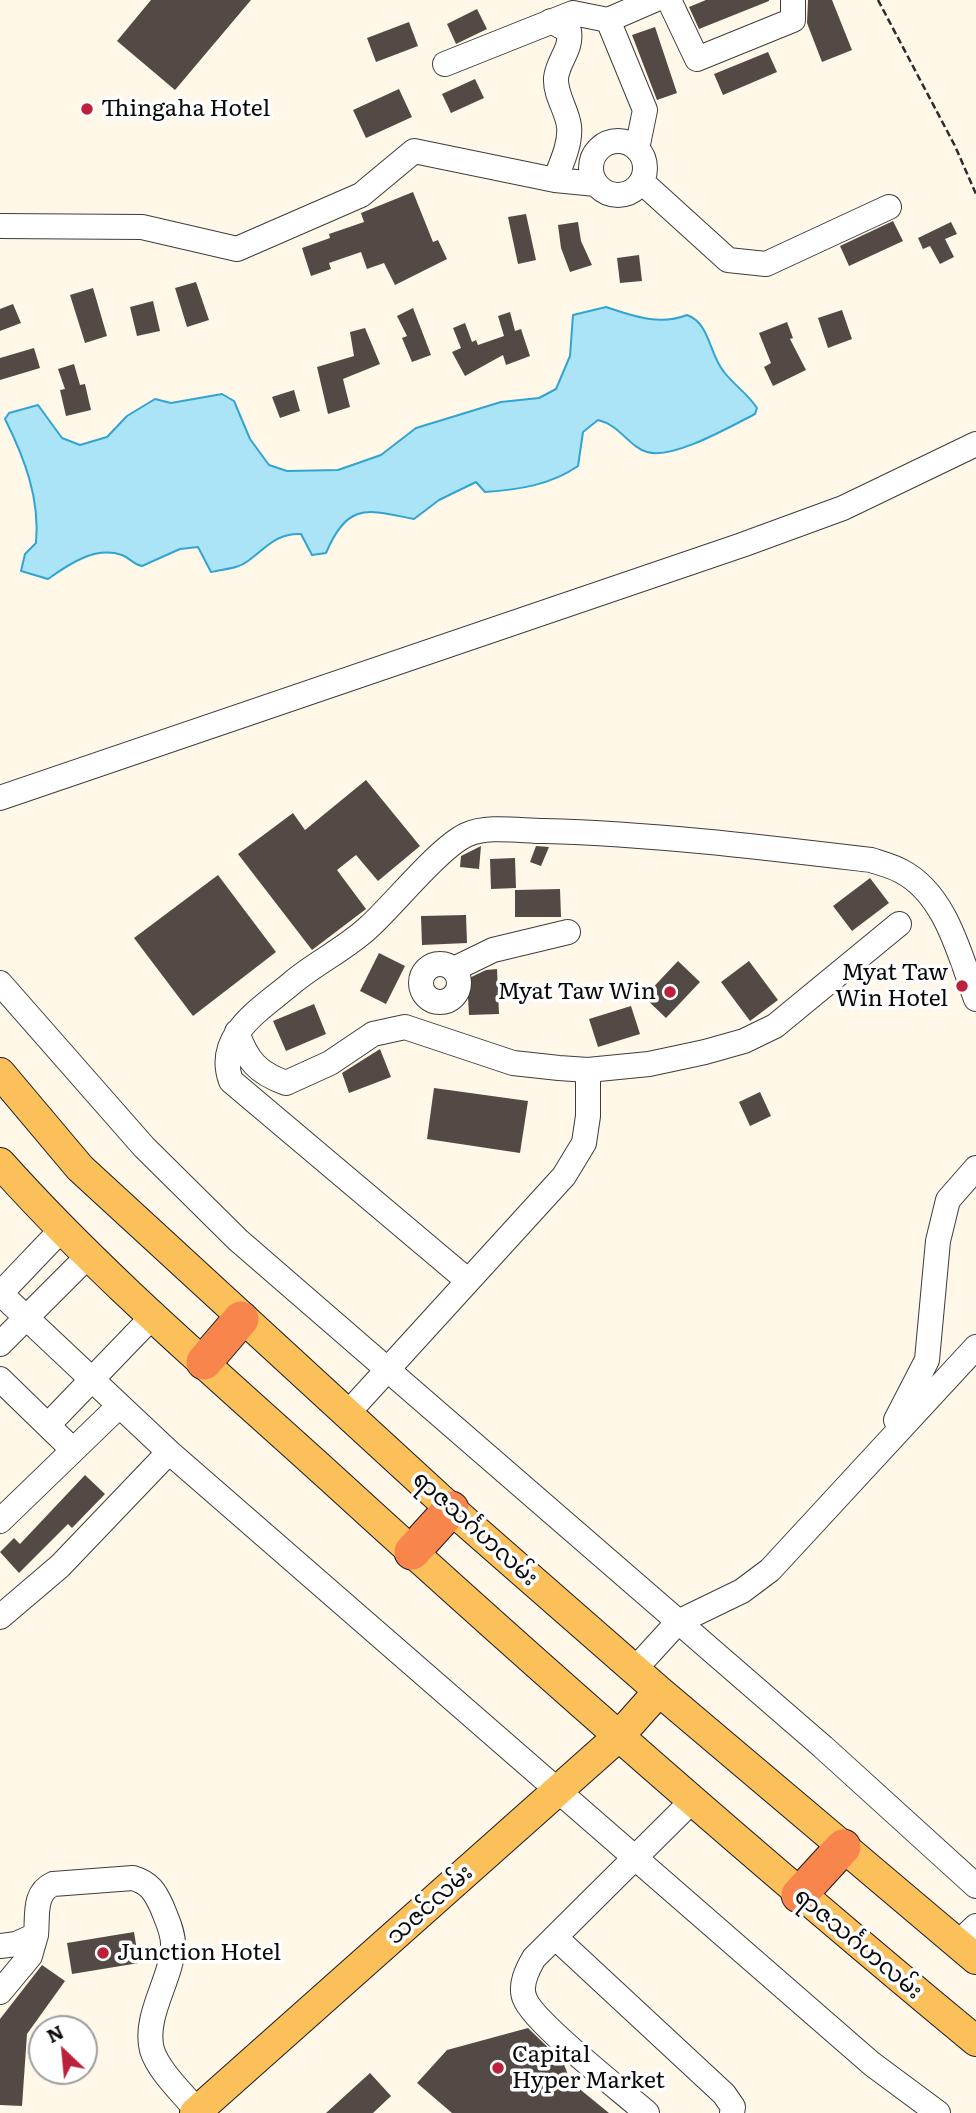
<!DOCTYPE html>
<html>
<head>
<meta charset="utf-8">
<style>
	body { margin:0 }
	#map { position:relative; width:976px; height:2113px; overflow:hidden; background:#fff7e7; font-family:Literata,serif }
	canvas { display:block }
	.north { position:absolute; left:28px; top:2015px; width:70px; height:70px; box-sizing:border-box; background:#fff; border:2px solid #9d9d9d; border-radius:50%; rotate:334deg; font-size:19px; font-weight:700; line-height:28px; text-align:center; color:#0a0a0a }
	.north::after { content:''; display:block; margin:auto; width:24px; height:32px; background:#bc213b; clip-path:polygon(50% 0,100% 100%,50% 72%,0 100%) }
</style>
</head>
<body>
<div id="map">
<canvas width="976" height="2113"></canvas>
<div class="north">N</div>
</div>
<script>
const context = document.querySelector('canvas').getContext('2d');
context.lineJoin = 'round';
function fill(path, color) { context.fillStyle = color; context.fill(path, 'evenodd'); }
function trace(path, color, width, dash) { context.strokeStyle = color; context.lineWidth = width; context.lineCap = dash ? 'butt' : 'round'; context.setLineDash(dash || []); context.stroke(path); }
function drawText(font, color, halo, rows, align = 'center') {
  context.font = font + ' Literata,"Noto Sans Myanmar",serif'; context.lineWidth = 7; context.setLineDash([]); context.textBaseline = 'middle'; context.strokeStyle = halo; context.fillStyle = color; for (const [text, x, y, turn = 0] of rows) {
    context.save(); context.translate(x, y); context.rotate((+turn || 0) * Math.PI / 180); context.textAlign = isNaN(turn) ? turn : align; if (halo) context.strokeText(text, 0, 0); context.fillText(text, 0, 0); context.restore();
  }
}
const water = new Path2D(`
	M606 307C634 316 659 326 687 315 710 323 709 354 724 372 735 386 747 393 757 408L755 414C731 426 673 460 647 452 629 447 620 425 598 420L583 432 578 466C551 485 517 490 485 492L476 482 439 500 414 519C368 510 348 501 326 553L312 555 301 534C276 533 266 548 248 561 238 569 223 569 211 572L198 547 180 549 142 566C134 565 130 558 122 555 95 546 69 564 48 579L21 571 25 554 36 543C40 499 25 459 5 419L9 413 38 405 62 438 80 445 107 437 127 416 155 399 171 403 222 394 234 401 250 439 269 465 287 471 338 470 381 455 416 428 501 402 539 398 556 389 570 356 573 315Z`);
const building = new Path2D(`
	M151 0H251L175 90 117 41Z
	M706 0H769V1L699 29 689 7Z
	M808 0H832L852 50 822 62 807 23Z
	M477 9 487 29 456 44 447 24Z
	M409 22 418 46 376 62 367 38Z
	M655 27 677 93 657 100 632 35Z
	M768 52 777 72 723 95 714 74Z
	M475 79 484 98 451 113 442 94Z
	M399 89 412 117 366 138 353 110Z
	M413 192 433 242 438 240 447 259 395 285 384 263 367 269 361 252 329 263 331 269 311 276 302 248 330 238 329 234 364 222 361 213Z
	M526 214 536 260 518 264 508 217Z
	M893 221 903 241 849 266 840 246Z
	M578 222 581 241 592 265 570 272 561 248 558 225Z
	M951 222 957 234 945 239 954 257 940 264 930 246 923 249 918 238Z
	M639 255 642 281 620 283 617 258Z
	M196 282 209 320 187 327 175 288Z
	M93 288 107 336 85 343 70 295Z
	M153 301 160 331 137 336 130 307Z
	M13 304 21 323 0 331V309Z
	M413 308 431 355 412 362 402 338 407 336 397 316Z
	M842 310 852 339 828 348 818 318Z
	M510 312 515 331 521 329 530 356 506 365 503 355 465 376 452 352 461 348 453 328 465 323 472 342 476 340 478 345 504 336 498 316Z
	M787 322 793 338 790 339 806 370 773 386 764 367 771 363 759 333Z
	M365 328 380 364 343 379 350 407 328 414 317 367 354 356 350 332Z
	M34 348 40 368 0 380V358Z
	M74 364 80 385 85 384 91 410 66 416 60 390 65 389 58 369Z
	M294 390 300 411 280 418 272 397Z
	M366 780 420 846 378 881 356 855 337 870 366 909 312 950 238 854 293 813 305 830Z
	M481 846 479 869 460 867 461 856Z
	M536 846 549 847 541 866 530 862Z
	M515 858 516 888 491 889 490 859Z
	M218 875 276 952 193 1016 134 938Z
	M870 878 889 903 852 931 833 906Z
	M560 889 561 917H515V890Z
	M466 915 467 943 422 945 421 916Z
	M379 953 405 966 386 1004 360 991Z
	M678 961 700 982 666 1018 644 997Z
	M749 961 778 1000 750 1021 721 982Z
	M497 969 499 1014 469 1015 467 979 486 970Z
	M314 1004 326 1034 286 1051 273 1021Z
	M631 1006 640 1034 598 1047 589 1019Z
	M380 1049 391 1077 349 1093 342 1073Z
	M434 1088 528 1101 520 1153 427 1139Z
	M760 1092 771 1116 750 1126 739 1102Z
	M85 1475 105 1494 72 1528 68 1524 19 1573 0 1552 14 1538 20 1544Z
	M134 1932 139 1963 72 1974 67 1943Z
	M42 1965 65 1981 27 2034 22 2106 0 2105V2019Z
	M528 2028 563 2062 571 2082 609 2113H452L417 2083 447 2050Z
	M370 2073 391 2096 373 2113H326Z`);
const path = new Path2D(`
	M878 0 955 146 976 194`);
const minor = new Path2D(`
	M669 0 697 59 793 20V0
	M608 20 645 110 637 149
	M551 21 569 31C572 50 558 60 556 78 555 95 567 110 569 126 571 144 561 164 555 180L596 184
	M445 64 573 13 608 20 654 0
	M591 168a27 27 0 1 1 54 0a27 27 0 1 1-54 0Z
	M642 182 728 260 766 264 889 207
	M0 226 142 227 237 249 361 195 414 151 555 180
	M0 798 742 545 843 508 976 444
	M421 983a19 19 0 1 1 38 0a19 19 0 1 1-38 0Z
	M454 969 493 950 568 932
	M0 983 144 1147 238 1240 823 1747 976 1886
	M237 1032C247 1061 258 1073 286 1083L330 1063 373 1034 405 1027 513 1063 559 1068 588 1070 649 1064 705 1052 744 1041 775 1026 899 924
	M467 1280 231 1081C214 1035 263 1008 293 982 317 962 347 948 370 926 394 904 439 848 466 835 487 825 521 831 544 831 654 834 761 847 871 860 880 863 892 866 901 871 946 894 960 956 976 999
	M0 1293 169 1452 872 2064 938 2113
	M0 1294 61 1230
	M0 1344 88 1256
	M0 1379 73 1450
	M347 1414 564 1176 584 1143 588 1116V1070
	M896 1420 927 1360 938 1241 948 1200 976 1168
	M48 1425 154 1315
	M0 1521 118 1407
	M0 1617 60 1566 169 1452
	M635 1669 678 1622 742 1591 770 1570 976 1347
	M555 1937 724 2094 733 2107 732 2113
	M957 1944 976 1926
	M0 1946 16 1944 36 1935C38 1916 33 1893 53 1884L133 1878C150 1883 155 1892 162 1907 166 1918 173 1931 173 1944 173 1978 143 2015 152 2050 159 2072 183 2093 197 2111
	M0 1992 30 1956 36 1935
	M647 2113C623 2092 534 2023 525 1999 519 1986 527 1970 534 1958L692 1801`);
const major = new Path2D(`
	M0 1073 80 1168 451 1509 659 1691 976 1959
	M0 1163C101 1276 218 1375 330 1477 541 1670 756 1859 976 2041
	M195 2113 619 1736 659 1691`);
const highway = new Path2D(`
	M204 1362 241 1319
	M412 1552 451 1509
	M799 1895 843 1847`);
const markers = [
	[87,109,7,"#bc213b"],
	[962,986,7,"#bc213b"],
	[670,992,7,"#bc213b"],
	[103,1953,7,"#bc213b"],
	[498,2068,7,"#bc213b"]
];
const poiNames = [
	["Thingaha Hotel",101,109],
	["Myat Taw",948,973,"right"],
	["Win Hotel",948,999,"right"],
	["Myat Taw Win",656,992,"right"],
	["Junction Hotel",117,1953],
	["Capital",512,2055],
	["Hyper Market",512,2081]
];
const streetNames = [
	["ရာဇသင်္ဂဟလမ်း",475,1529,42],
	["သဇင်လမ်း",430,1905,-42],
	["ရာဇသင်္ဂဟလမ်း",858,1944,40]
];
fill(water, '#abe4f7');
trace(water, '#31a4d0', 2);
fill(building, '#534a46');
trace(minor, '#3d3d3d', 26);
trace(major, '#1b1b1b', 32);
trace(highway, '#1b1b1b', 37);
trace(path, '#2c2c2c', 2.5, [7, 3.5]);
trace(minor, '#fff', 24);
trace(major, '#fcc05a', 30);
trace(highway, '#f8854c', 35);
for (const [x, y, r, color] of markers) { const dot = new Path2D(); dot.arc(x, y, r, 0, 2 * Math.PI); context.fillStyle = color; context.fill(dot); trace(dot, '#fff', 2.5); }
drawText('23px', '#0a0a0a', '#fff', poiNames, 'left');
drawText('23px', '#0a0a0a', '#fff', streetNames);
</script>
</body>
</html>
